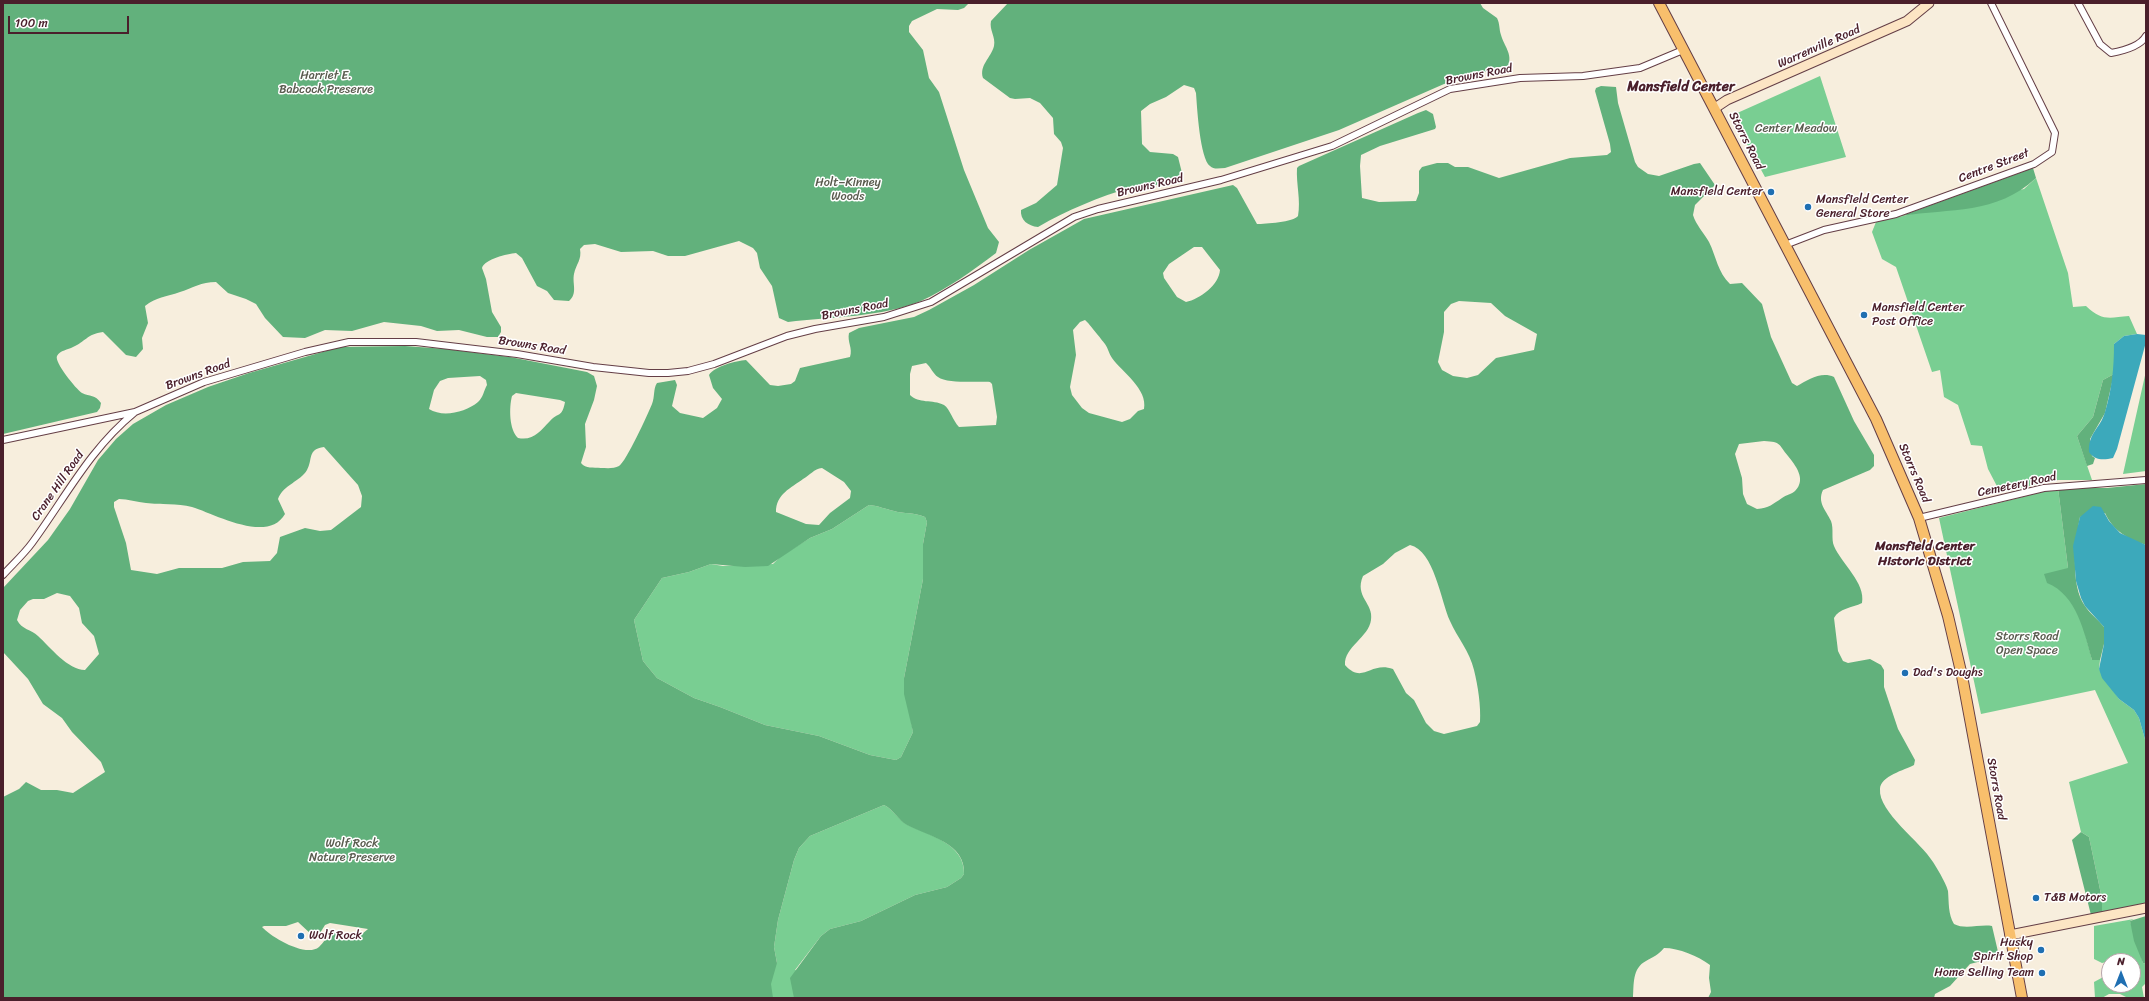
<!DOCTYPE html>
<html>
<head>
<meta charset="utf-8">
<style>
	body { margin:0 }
	#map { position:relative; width:2149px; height:1001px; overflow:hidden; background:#f7eedd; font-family:Sriracha,sans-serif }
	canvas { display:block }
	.frame { position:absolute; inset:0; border:4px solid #4a1f2b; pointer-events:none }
	.north { position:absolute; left:2101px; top:953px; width:40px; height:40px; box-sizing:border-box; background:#fff; border:1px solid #b7a5aa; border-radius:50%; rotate:0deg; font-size:11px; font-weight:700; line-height:16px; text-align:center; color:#4a1f2b }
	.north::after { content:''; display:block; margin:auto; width:14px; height:18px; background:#1f6fb2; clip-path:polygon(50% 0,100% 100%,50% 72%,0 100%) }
	.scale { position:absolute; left:8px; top:16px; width:121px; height:18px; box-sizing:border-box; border:2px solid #4a1f2b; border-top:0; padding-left:5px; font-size:12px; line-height:14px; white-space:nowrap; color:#4a1f2b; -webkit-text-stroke:3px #fff; paint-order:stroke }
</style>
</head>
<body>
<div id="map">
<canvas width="2149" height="1001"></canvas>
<div class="frame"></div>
<div class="north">N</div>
<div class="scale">100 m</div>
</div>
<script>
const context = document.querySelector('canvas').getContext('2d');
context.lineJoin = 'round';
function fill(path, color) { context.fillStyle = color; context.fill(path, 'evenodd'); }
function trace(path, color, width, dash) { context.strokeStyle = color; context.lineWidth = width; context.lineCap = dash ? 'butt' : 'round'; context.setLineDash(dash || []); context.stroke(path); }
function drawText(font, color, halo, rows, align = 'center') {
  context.font = font + ' Sriracha,sans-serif'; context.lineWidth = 3; context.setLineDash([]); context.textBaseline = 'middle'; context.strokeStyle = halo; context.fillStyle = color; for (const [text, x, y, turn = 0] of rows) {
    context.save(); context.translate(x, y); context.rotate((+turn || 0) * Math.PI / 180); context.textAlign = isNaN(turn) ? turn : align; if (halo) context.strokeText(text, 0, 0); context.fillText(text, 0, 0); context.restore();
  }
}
const green = new Path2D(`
	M1820 76 1846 157 1765 177 1735 122V114Z
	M2036 178 2068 273 2073 307 2086 306C2102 321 2108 318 2129 316L2137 334 2124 336 2114 344V374L2103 380 2093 417 2077 436 2092 480H2058L2000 492 1988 469 1982 446 1971 445 1958 405 1944 397 1940 370 1932 372 1896 267 1882 259 1872 232 1876 222 2024 189Z
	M2146 371V471L2123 474Z
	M2058 488 2068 568 2092 660H2100L2099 669 2119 699 2134 710 2139 718 2146 743V904L2102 912V899L2089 837 2081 832 2069 782 2128 763 2095 690 1981 714 1939 518Z
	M869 505C879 506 885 509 894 511 904 514 914 512 925 517L927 522 923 544V579L904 678 913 732 901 757 896 760 870 755 819 736 765 725 720 707 694 698 657 678 643 661 634 620 662 578 689 572 711 564 723 566 773 564 781 556 810 538 832 529Z
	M884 805C894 810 898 820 908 825 928 835 965 843 964 874L961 878 947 887 915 895 861 921 830 929 821 936 795 970 924 998H590L777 963 774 947 778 920 794 860 799 848 810 836Z
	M2134 919 2130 921 2143 963 2146 964V983L2142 987 2144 998H2128L2120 994H2109L2102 998H2095L2094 982 2109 974V985H2133V961H2119V959L2102 963 2094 959V926Z`);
const forest = new Path2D(`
	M3 3H969L964 8 958 10 937 9 912 21 909 26V32L923 50 929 78 939 92 964 170 988 228 999 242 996 253C972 271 949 288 921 301 883 317 830 317 788 322L779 318 772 286 760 268 757 253 753 248 739 241 685 256H668L653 251 621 252 595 244 584 245 580 249C582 260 576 264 574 274 572 284 578 293 569 301L554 300 547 291 537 286 522 258 516 253C507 254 485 259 482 268L486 279 492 312 501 327V332L498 337H487L459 330 437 331 421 326 384 322 352 331 325 330 305 338 283 337 265 318 256 304 246 299 228 293 216 282C201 282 193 288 180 292 166 297 156 297 145 306L148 323 142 338 143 349 136 357 126 355 103 332C87 334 85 342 73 347 68 350 60 350 57 356 54 362 76 389 82 393 90 397 95 394 101 403L100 408 97 412 3 434Z
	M1008 3H1480L1483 8 1497 18C1500 24 1499 29 1501 35 1504 46 1513 54 1508 66L1492 68 1483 73 1444 84 1339 130 1225 168C1220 168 1214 170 1210 166 1200 159 1197 107 1196 93L1194 88 1184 85 1166 97 1150 104 1141 111 1142 144 1150 152 1173 154 1178 157 1182 173 1180 178C1168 188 1147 183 1132 187 1099 197 1067 210 1038 227 1028 226 1020 220 1021 210L1036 203 1057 185 1063 148 1061 142 1054 134 1053 118 1040 103 1030 98 1015 99 1010 98 983 78C979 65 991 58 994 46 996 37 989 30 991 21Z
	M1601 86 1616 87 1618 103 1635 162 1638 167 1648 174 1659 176 1694 164 1700 163 1715 185 1695 205 1693 215C1696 225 1704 233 1709 242 1716 256 1718 273 1730 284L1742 283 1762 304 1771 337 1792 383 1797 386C1808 380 1821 371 1834 377L1854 421 1874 455V466L1870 470 1823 490C1817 503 1826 510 1831 521 1834 529 1831 539 1834 546 1841 563 1866 583 1862 603 1852 608 1839 608 1834 618L1838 651 1843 661 1848 663 1870 659 1881 665 1884 670V687L1898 729 1915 760 1914 765C1905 770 1880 776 1880 789 1878 812 1921 842 1933 862 1937 868 1947 885 1948 891 1949 903 1948 914 1954 924 1965 930 1980 924 1992 926L1999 956 1997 957 1970 964 1950 986 1935 994 1934 998H1708L1711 992 1709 978 1710 965C1698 956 1679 948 1664 948 1658 955 1653 957 1646 961 1632 968 1634 985 1633 998H794L790 978 821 936 830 929 861 921 915 895 947 887 961 878 964 874C966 843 928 836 907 825 898 820 894 810 884 805L810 836 799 848 794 860 778 920 774 947 777 963 771 984 773 998H3V797L19 789 26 782 41 790H57L73 793 105 772 101 762 72 732 62 718 43 704 28 679 3 652V588L48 540 70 509 98 460 116 439 133 424 166 405 208 387 249 373 340 347 405 346 446 349 510 357 587 372 594 376 597 386 594 400 585 424 586 447 581 463C586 469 593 467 601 468 606 468 614 469 619 466 626 462 648 414 652 404 655 397 653 389 657 383L675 380 677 385 672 406 680 413 703 418 717 408 722 399 713 388 709 375C715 366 736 361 746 360L770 385 778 386 791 384 795 381 800 368 850 357C853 348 847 342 849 333L859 328 914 317 929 310 974 285 1029 250 1084 219 1233 185 1237 188 1257 224C1265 224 1294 222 1298 216 1301 200 1296 184 1297 168L1299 166 1418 113 1426 110 1433 114 1436 127 1435 129 1380 146 1361 155 1360 166 1362 198 1379 202 1416 201 1419 193V171L1422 167 1437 163H1448L1455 167H1468L1499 178 1570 158 1607 155 1611 152 1610 144 1595 91 1596 88ZM1194 247H1202L1220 270C1219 285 1200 299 1186 302L1177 297 1164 278 1163 273 1169 264ZM1459 301 1491 303 1505 316 1537 334 1534 350 1496 358 1478 375 1467 378 1453 376 1442 370 1438 362 1444 332V312L1451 304ZM1085 320C1087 321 1102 340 1105 344 1108 348 1109 354 1112 358 1122 372 1148 389 1144 409L1138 411 1130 419 1122 422 1089 413 1082 408 1072 395 1070 387 1076 355 1073 330 1080 322ZM926 363C931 367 933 374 938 377 947 384 978 381 990 382L992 384 997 417 996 425 959 427C953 421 950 409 944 405 932 399 919 404 910 395V374L912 366ZM480 376 486 380 487 385C484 390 483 398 478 402 466 412 443 418 429 409L434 390 440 381 448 378ZM516 393 560 400 565 402C562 418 558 412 550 421 540 431 534 441 518 438 509 430 509 407 512 396ZM1764 441C1782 442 1778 444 1788 456 1795 465 1807 479 1795 491 1792 494 1786 495 1782 498 1773 504 1769 508 1757 509L1747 504 1743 494 1742 478 1735 454 1739 444ZM324 447 358 485 362 496 361 507 331 530 320 531 305 528 280 537 277 553 270 561 243 562 222 568H179L157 574 131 570 126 543 114 507V502L119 499C128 499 137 502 146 503 161 505 177 503 192 507 215 514 268 544 285 514L278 499C283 485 301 481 307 470 313 460 307 449 324 447ZM822 468 844 482 851 491 850 498 830 513 819 525 806 524 776 512C776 494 791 488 803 479 810 475 814 469 822 468ZM869 505C879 506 885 509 894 511 904 514 914 512 925 517L927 522 923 544V579L904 678V694L913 732 901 757 896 760 870 755 819 736 765 725 720 707 694 698 657 678 643 661 634 620 662 578 689 572 711 564 745 567 768 566 810 538 832 529ZM1410 545C1434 550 1441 601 1450 621 1457 637 1470 652 1474 670 1478 686 1481 706 1480 722L1477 726 1444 734 1434 731 1426 723 1414 700 1406 693 1393 669C1370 661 1363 685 1345 665 1344 647 1369 637 1371 620 1374 603 1354 597 1363 576L1383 564 1395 553ZM57 593 70 596 79 608 82 623 94 636 99 654 85 670C68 670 50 647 38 636 31 629 22 630 17 620L20 610 28 601 33 599H44ZM298 922 312 935 320 933 325 925 330 923 368 929 362 934 331 933C327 937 323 943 319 947 306 958 271 937 262 927L264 926H286Z
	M2033 168 2036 178C1996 215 1951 208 1901 216Z
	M2114 374 2105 413 2090 439 2092 456 2095 458 2093 464 2087 466 2077 436 2093 417 2103 380Z
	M2146 484V545C2128 539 2113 531 2105 513L2080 517C2075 542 2070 585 2085 606 2090 614 2098 619 2104 627V644L2100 660H2092C2084 632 2077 595 2047 583L2044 574 2068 568 2058 488H2107Z
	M2081 832 2089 837 2102 899V912L2091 915 2072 840Z
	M2146 916V964L2143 963 2134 941 2130 921Z`);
const water = new Path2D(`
	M2137 334 2146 335V342L2117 449 2113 458C2104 460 2095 461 2089 452 2088 433 2100 429 2105 412 2112 389 2114 368 2114 344L2124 336Z
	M2093 506 2101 507 2109 521 2120 533 2146 545V743L2139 718 2134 710 2119 699 2102 678 2099 669 2104 644V627L2085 606 2081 598 2076 581 2073 546 2080 517Z`);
const street = new Path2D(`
	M2078 3 2100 44 2111 53C2122 51 2140 47 2146 36
	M1785 245 1824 230 1896 214 2034 164 2052 152 2055 133 1991 3
	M3 440 135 412 204 382 305 352 349 342H416L517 354 593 367 649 373H668L688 371 714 364 787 336 815 329 884 317 931 302 1074 217 1098 209 1221 180 1332 146 1450 89 1520 78 1583 76 1640 68 1683 50
	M1919 518 2044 488 2146 480
	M3 575C13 564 24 554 32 543 65 498 90 449 134 413`);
const secondary = new Path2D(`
	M1715 108 1727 100 1907 21 1929 3
	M2010 935 2146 908`);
const primary = new Path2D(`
	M1659 3 1876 419 1919 518 1948 616 1962 676 2022 998`);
const markers = [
	[1771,192,4,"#1f6fb2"],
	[1808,207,4,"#1f6fb2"],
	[1864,315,4,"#1f6fb2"],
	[1905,673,4,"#1f6fb2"],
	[2036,898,4,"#1f6fb2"],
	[301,936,4,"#1f6fb2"],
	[2041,950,4,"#1f6fb2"],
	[2042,973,4,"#1f6fb2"]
];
const streetNames = [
	["Warrenville Road",1819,47,-24],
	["Browns Road",1479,75,-11],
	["Storrs Road",1746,141,63],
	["Centre Street",1994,166,-21],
	["Browns Road",1150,186,-13],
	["Browns Road",855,310,-11],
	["Browns Road",532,346,9],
	["Browns Road",198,375,-20],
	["Storrs Road",1914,473,67],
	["Cemetery Road",2017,485,-12],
	["Crane Hill Road",58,486,-55],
	["Storrs Road",1996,789,80]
];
const parkNames = [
	["Harriet E.",326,76],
	["Babcock Preserve",326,90],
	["Center Meadow",1796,129],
	["Holt–Kinney",848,183],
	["Woods",848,197],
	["Storrs Road",2027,637],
	["Open Space",2027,651],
	["Wolf Rock",352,844],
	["Nature Preserve",352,858]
];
const poiNames = [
	["Mansfield Center",1763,192,"right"],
	["Mansfield Center",1816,200],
	["General Store",1816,214],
	["Mansfield Center",1872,308],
	["Post Office",1872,322],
	["Dad's Doughs",1913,673],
	["T&B Motors",2044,898],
	["Wolf Rock",309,936],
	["Husky",2033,943,"right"],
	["Spirit Shop",2033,957,"right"],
	["Home Selling Team",2034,973,"right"]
];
const neighbourhoodNames = [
	["Mansfield Center",1925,547],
	["Historic District",1925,562]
];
const quarterNames = [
	["Mansfield Center",1681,87]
];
fill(green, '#79ce92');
fill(forest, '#62b17c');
fill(water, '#3ca9bb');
trace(street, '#643e46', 8);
trace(secondary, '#643e46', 11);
trace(primary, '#643e46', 12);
trace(street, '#fff', 6);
trace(secondary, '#fce5c4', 9);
trace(primary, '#f8bf6c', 10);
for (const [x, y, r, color] of markers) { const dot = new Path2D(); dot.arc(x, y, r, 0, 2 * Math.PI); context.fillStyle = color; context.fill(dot); trace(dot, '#fff', 1.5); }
drawText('12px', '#4a1f2b', '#fff', streetNames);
drawText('12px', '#5a5c4f', '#fff', parkNames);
drawText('12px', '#4a1f2b', '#fff', poiNames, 'left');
drawText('bold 13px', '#4a1f2b', '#fff', neighbourhoodNames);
drawText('bold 14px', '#4a1f2b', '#fff', quarterNames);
</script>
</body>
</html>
